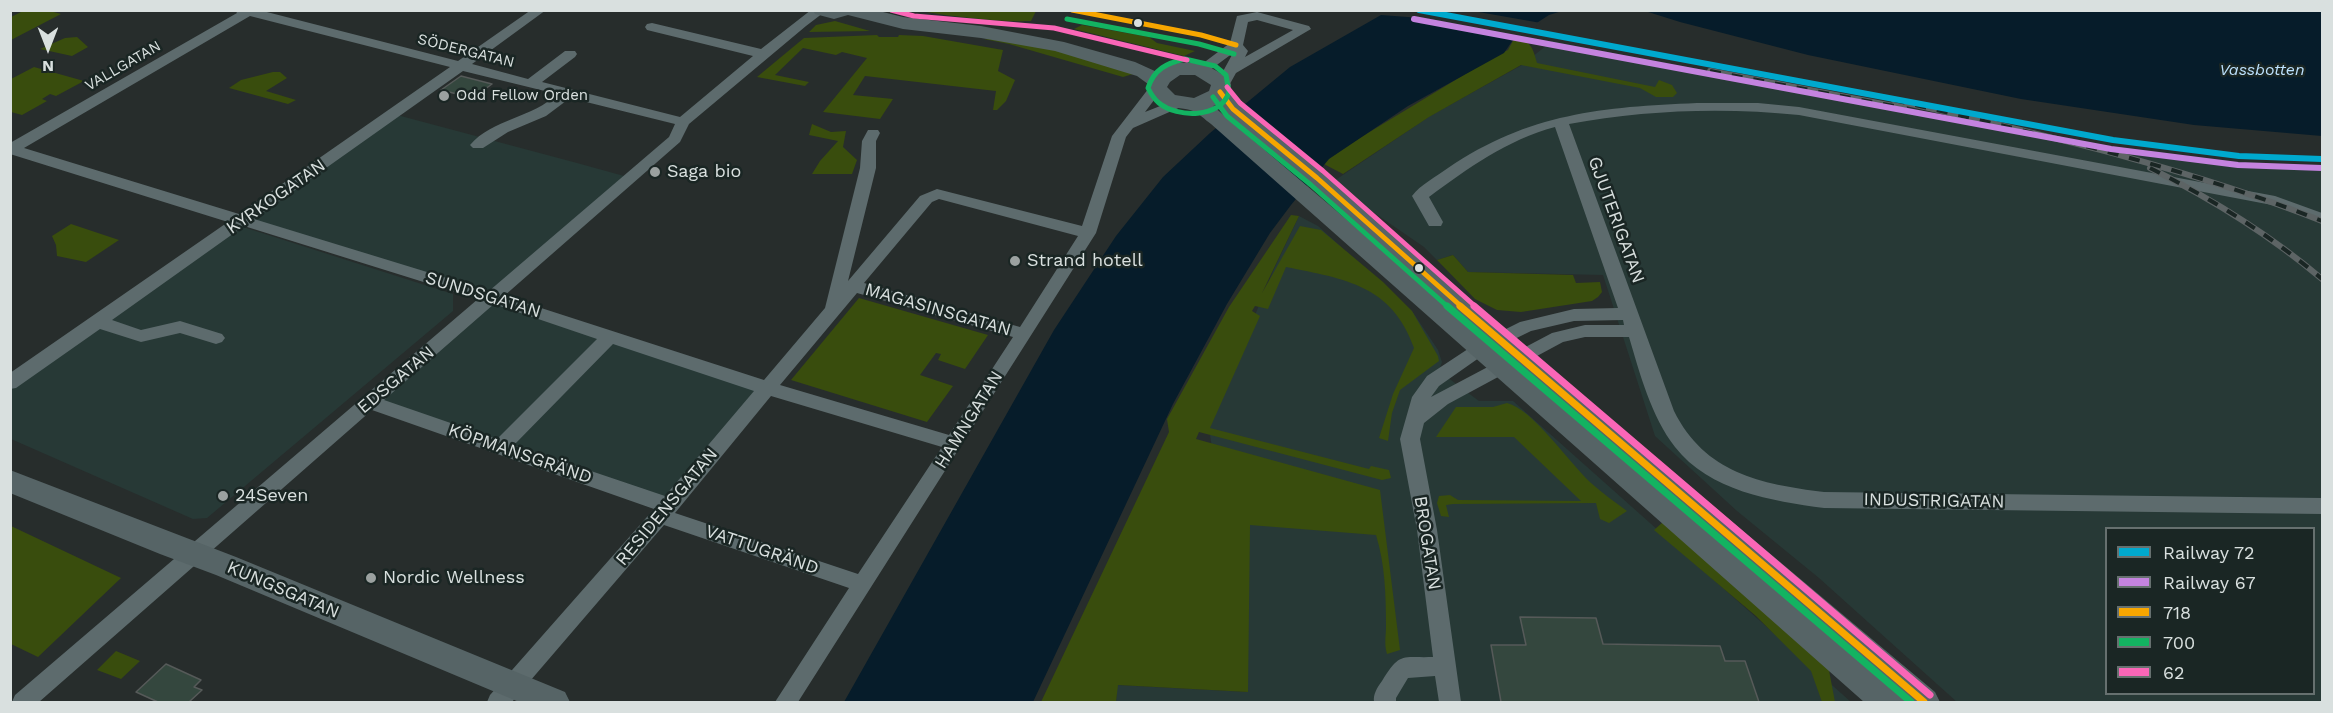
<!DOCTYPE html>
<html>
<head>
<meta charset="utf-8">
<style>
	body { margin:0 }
	#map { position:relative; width:2333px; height:713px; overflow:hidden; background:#272d2c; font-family:"Work Sans",sans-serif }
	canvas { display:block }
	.frame { position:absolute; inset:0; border:12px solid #d9e0df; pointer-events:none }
	.legend { position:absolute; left:2105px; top:527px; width:210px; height:168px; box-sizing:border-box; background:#1a2624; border:2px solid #66706f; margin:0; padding:8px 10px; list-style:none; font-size:18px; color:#d9e0df }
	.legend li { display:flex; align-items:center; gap:12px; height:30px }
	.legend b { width:30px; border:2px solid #66706f }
	.north { position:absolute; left:18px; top:18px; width:60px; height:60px; -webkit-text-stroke:4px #1a2624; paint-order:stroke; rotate:180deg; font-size:16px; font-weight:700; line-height:24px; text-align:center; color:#d9e0df }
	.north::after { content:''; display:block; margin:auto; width:21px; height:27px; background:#d9e0df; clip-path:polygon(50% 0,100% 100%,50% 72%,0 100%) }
</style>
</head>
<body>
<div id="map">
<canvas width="2333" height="713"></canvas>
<div class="frame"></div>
<ul class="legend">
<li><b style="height:8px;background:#00a9ce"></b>Railway 72</li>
<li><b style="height:8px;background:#c483df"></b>Railway 67</li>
<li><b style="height:8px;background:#f7a600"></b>718</li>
<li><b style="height:8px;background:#13b361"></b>700</li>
<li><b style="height:8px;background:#fa66b7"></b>62</li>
</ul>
<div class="north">N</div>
</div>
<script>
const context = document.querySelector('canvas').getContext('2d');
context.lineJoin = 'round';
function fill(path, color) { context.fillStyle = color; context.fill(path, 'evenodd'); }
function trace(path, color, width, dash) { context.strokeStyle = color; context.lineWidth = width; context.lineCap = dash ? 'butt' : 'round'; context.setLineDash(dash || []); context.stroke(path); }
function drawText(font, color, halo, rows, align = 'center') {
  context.font = font + ' "Work Sans",sans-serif'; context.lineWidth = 5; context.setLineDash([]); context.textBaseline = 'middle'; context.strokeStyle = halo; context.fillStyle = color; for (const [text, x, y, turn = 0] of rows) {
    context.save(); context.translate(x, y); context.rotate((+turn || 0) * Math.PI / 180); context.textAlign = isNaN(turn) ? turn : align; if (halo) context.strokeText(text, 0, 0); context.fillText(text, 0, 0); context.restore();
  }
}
const built = new Path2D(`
	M1552 41 2000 130 2140 154 2256 164 2322 166V702H1957L1819 578 1737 511 1655 436 1603 275 1468 272 1453 255 1437 260 1424 247 1351 197 1334 181 1430 116 1522 65ZM2106 528H2314V694H2106Z
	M397 115 577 163 624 176 490 292 250 220Z
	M1299 216 1318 226 1412 311 1438 350 1442 362 1439 371 1479 401H1513L1851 702H1116L1117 685 1248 692 1209 428 1273 271Z
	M240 226 453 294V311L207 518 193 519 11 439 10 388Z
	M493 301 605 337 499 443 377 400Z
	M613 339 762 389 669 502 507 446Z`);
const green = new Path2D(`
	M23 11H50L61 14 11 40V17Z
	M920 11 1036 10V11L1031 21C993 22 957 17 920 11Z
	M835 21 870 31 809 32 816 25Z
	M1082 25 1149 37 1157 43 1195 51 1184 56 1074 29Z
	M877 35 879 37H898L899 35 923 36 1003 50 998 71 1015 80 1006 101 997 110H993L996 91 865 76 853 95 893 99 880 119 823 112 867 58 842 52 836 55 803 48 775 75 809 82 805 86 757 77 804 38Z
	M77 37 88 47 72 56 40 49 65 38Z
	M1515 37C1531 41 1533 48 1537 63L1655 87 1659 80 1672 85 1677 93 1673 97H1656L1640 88 1521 65 1429 117 1343 174 1320 162 1495 56 1508 50Z
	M984 39C1026 37 1093 60 1133 74L1123 77 1009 44Z
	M34 67 84 81 56 96 50 94 42 99 47 101 22 115 11 112V79Z
	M273 72H280L287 78 266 91 296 100 288 104 229 88 241 80Z
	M812 124 831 132 846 131 843 147 857 160 852 174H812L820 161 838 141 809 135Z
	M1291 215 1299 216 1262 293 1300 226 1321 230 1383 282 1412 311 1438 356 1439 361 1400 390 1392 413 1388 441 1379 438 1393 394 1414 348C1392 285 1345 279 1286 267L1268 309 1255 306 1252 311 1260 316 1210 428 1369 469 1371 466 1389 470 1391 478 1382 480 1199 432 1196 439 1380 490 1400 650 1387 654C1384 644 1386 636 1386 626 1386 595 1385 564 1376 535L1250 525 1248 692 1118 685 1116 702H1041L1169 432 1167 419 1229 307Z
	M71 224 119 240 86 262 57 256 56 245 52 236Z
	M1453 255 1468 272 1573 275 1576 283 1600 282 1602 292 1598 297 1592 301 1521 312 1497 310 1475 299 1437 260Z
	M859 298 988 335 965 369 938 360 941 354 936 353 920 375 953 386 927 422 791 380Z
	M1507 403C1533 409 1570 464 1591 483 1602 493 1615 502 1627 511L1609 523 1600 519 1596 503 1453 504 1446 505 1449 517 1441 516 1437 503 1439 496 1450 495 1458 500 1581 501 1514 437H1436L1456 407H1493Z
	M1663 522 1828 665 1835 702H1822L1811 671 1756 616 1654 530Z
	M11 526 121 578 38 657 11 644Z
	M116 651 140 661 121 679 97 670Z`);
const water = new Path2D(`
	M1430 11H1562L1549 15 1515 37 1504 53 1408 106 1329 159 1291 205 1270 233 1227 304 1173 404 1033 702H844L1054 330 1116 236 1163 177 1210 133 1290 67 1381 15 1421 18Z
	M1645 11H2322V136L2194 125 2021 99 1808 55 1680 22Z`);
const pier = new Path2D(`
	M1425 10 1473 11 1541 23 1520 37 1402 14 1420 15Z`);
const building = new Path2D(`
	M461 76 492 84 473 98 441 90Z
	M1520 617 1596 618 1603 644 1720 646 1725 661H1745L1759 702H1501L1491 645H1526Z
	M166 664 201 680 194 687 202 690 189 702H158L136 692Z`);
const street = new Path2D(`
	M235 10H259L458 61 531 10H546L472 64 528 79 565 51H575L577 54 575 57 542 82 680 117 753 56 647 30 645 27 647 24 652 23 761 49 811 10H827L806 26 689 124 680 142 504 296 764 380 825 308 860 168 862 141 868 130H878L880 133 876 141V168L848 281 920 196 937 189 1082 226 1112 136 1152 84H1162L1164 87 1145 112 1178 99 1185 103 1183 106 1133 128 1126 137 1096 233 798 702H775L849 588 664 525 512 702H487L490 695 654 509 372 410 39 702H12L15 695 478 299 244 226 112 320 141 330 180 321 222 334 225 338 222 342 216 344 180 333 141 342 100 329 16 388 10 389V373L228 222 10 154V143L237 13ZM250 16 450 67 239 214 24 148ZM463 71 557 94C533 118 492 119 470 145L473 148H483L508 132 546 116 570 98 675 124 669 137 489 291 254 219ZM939 199 1078 236 1020 327 864 283 932 202ZM857 293 1013 337 949 435 780 385ZM494 304 597 339 497 439 384 400ZM613 344 754 391 665 496 514 445ZM771 396 942 447 858 574 675 513Z
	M1257 12 1309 26 1311 29 1236 73 1226 91H1216L1214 88 1233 53 1206 73 1201 74 1194 70 1230 43 1237 16ZM1257 20 1293 30 1245 57 1248 51 1243 45 1248 22Z
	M1697 103H1758L1799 107 2275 196 2322 213V223L2272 205 1799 115C1723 107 1643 110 1569 124L1674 411C1705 473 1760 484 1824 492L2322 498V514L1824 508C1772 501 1709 491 1675 447 1651 416 1640 374 1629 337H1585L1563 342 1448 404 1424 423 1420 439 1437 530 1461 702H1439L1435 676 1408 678 1396 698V702H1374C1373 694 1377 688 1382 681 1400 652 1401 658 1433 657L1417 530 1400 439 1412 397 1427 376 1474 345 1520 322 1574 309 1618 308 1555 127C1507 140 1468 168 1429 197L1443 222 1441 226H1429L1412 196C1420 185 1437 176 1448 168 1529 113 1603 107 1697 103ZM1623 320 1624 325H1585L1552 333 1431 397 1439 386 1486 353 1531 331 1574 321Z`);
const secondary = new Path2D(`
	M813 10H875L903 17 981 26 1064 42 1135 62 1157 72C1178 55 1216 62 1231 84L1230 91 1240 105 1325 173 1507 333 1935 692 1940 702H1864L1211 124C1205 120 1198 112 1190 110 1175 106 1146 108 1148 84L1137 76 1055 51 981 38 903 29 848 15 834 19 815 14ZM1180 75H1195L1211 85 1209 91 1194 98 1175 95 1167 87 1170 82ZM1219 104 1226 113 1309 183 1413 276 1213 106Z
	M10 470 236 557 565 692 570 702H519L216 575 160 554 10 493Z`);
const rail = new Path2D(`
	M1710 71 1904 108
	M1894 100C2039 134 2183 166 2322 221
	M2150 168C2212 199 2269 234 2322 279`);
const bus1Far1 = new Path2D(`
	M1072 10 1201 35 1236 45
	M1220 92 1233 109 1317 178 1462 307`);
const bus1 = new Path2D(`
	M1460 306 1924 702`);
const bus2Far1 = new Path2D(`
	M1067 19 1199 44 1234 54
	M1185 59 1215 66 1226 75 1229 92C1221 119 1177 118 1159 103 1154 99 1151 94 1148 88 1154 69 1167 63 1185 59Z
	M1213 97 1227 116 1311 185 1448 307`);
const bus2 = new Path2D(`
	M1447 306 1911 702`);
const bus3Far1 = new Path2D(`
	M891 10 914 16 1054 28 1187 60
	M1227 87 1240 103 1323 171 1476 307`);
const bus3 = new Path2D(`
	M1474 306 1930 695`);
const rail1 = new Path2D(`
	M1419 10 2113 140 2239 156 2322 159`);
const rail2 = new Path2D(`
	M1414 19 2111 149 2238 165 2322 168`);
const markers = [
	[1138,23,5,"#d9e0df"],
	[444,96,6,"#9ba1a0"],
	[655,172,6,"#9ba1a0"],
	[1015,261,6,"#9ba1a0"],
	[1419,268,5,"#d9e0df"],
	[223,496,6,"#9ba1a0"],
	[371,578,6,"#9ba1a0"]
];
const farStreetnames = [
	["SÖDERGATAN",466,51,14],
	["VALLGATAN",123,66,-30]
];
const farPoinames = [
	["Odd Fellow Orden",456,96]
];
const farWaternames = [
	["Vassbotten",2262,70]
];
const poiNames = [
	["Saga bio",667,172],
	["Strand hotell",1027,261],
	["24Seven",235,496],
	["Nordic Wellness",383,578]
];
const streetNames = [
	["KYRKOGATAN",276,197,-35],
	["GJUTERIGATAN",1616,220,70],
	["SUNDSGATAN",483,295,17],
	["MAGASINSGATAN",938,310,16],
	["EDSGATAN",396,380,-40],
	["HAMNGATAN",969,420,-58],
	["KÖPMANSGRÄND",520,454,19],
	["INDUSTRIGATAN",1934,501,1],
	["RESIDENSGATAN",667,507,-50],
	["BROGATAN",1427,543,81],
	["VATTUGRÄND",762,550,19],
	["KUNGSGATAN",283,590,23]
];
fill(built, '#273936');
fill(green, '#394d0d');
fill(water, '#061c2a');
fill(pier, '#272d2c');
fill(building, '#34473e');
trace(building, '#565a59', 1.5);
fill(street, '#5d6b6d');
fill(secondary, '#566466');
trace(rail, '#5d6465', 6);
trace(rail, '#1a2624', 4, [11]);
trace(bus1Far1, '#f7a600', 5);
trace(bus1, '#f7a600', 7);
trace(bus2Far1, '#13b361', 5);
trace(bus2, '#13b361', 7);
trace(bus3Far1, '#fa66b7', 5);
trace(bus3, '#fa66b7', 7);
trace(rail1, '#00a9ce', 6);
trace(rail2, '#c483df', 6);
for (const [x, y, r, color] of markers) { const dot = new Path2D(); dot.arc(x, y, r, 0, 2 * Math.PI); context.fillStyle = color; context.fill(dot); trace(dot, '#1a2624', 2); }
drawText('15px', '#d9e0df', '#1a2624', farStreetnames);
drawText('15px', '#d9e0df', '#1a2624', farPoinames, 'left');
drawText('italic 16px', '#bde2fe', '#1a2624', farWaternames);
drawText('18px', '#d9e0df', '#1a2624', poiNames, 'left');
drawText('18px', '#d9e0df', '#1a2624', streetNames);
</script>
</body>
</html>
